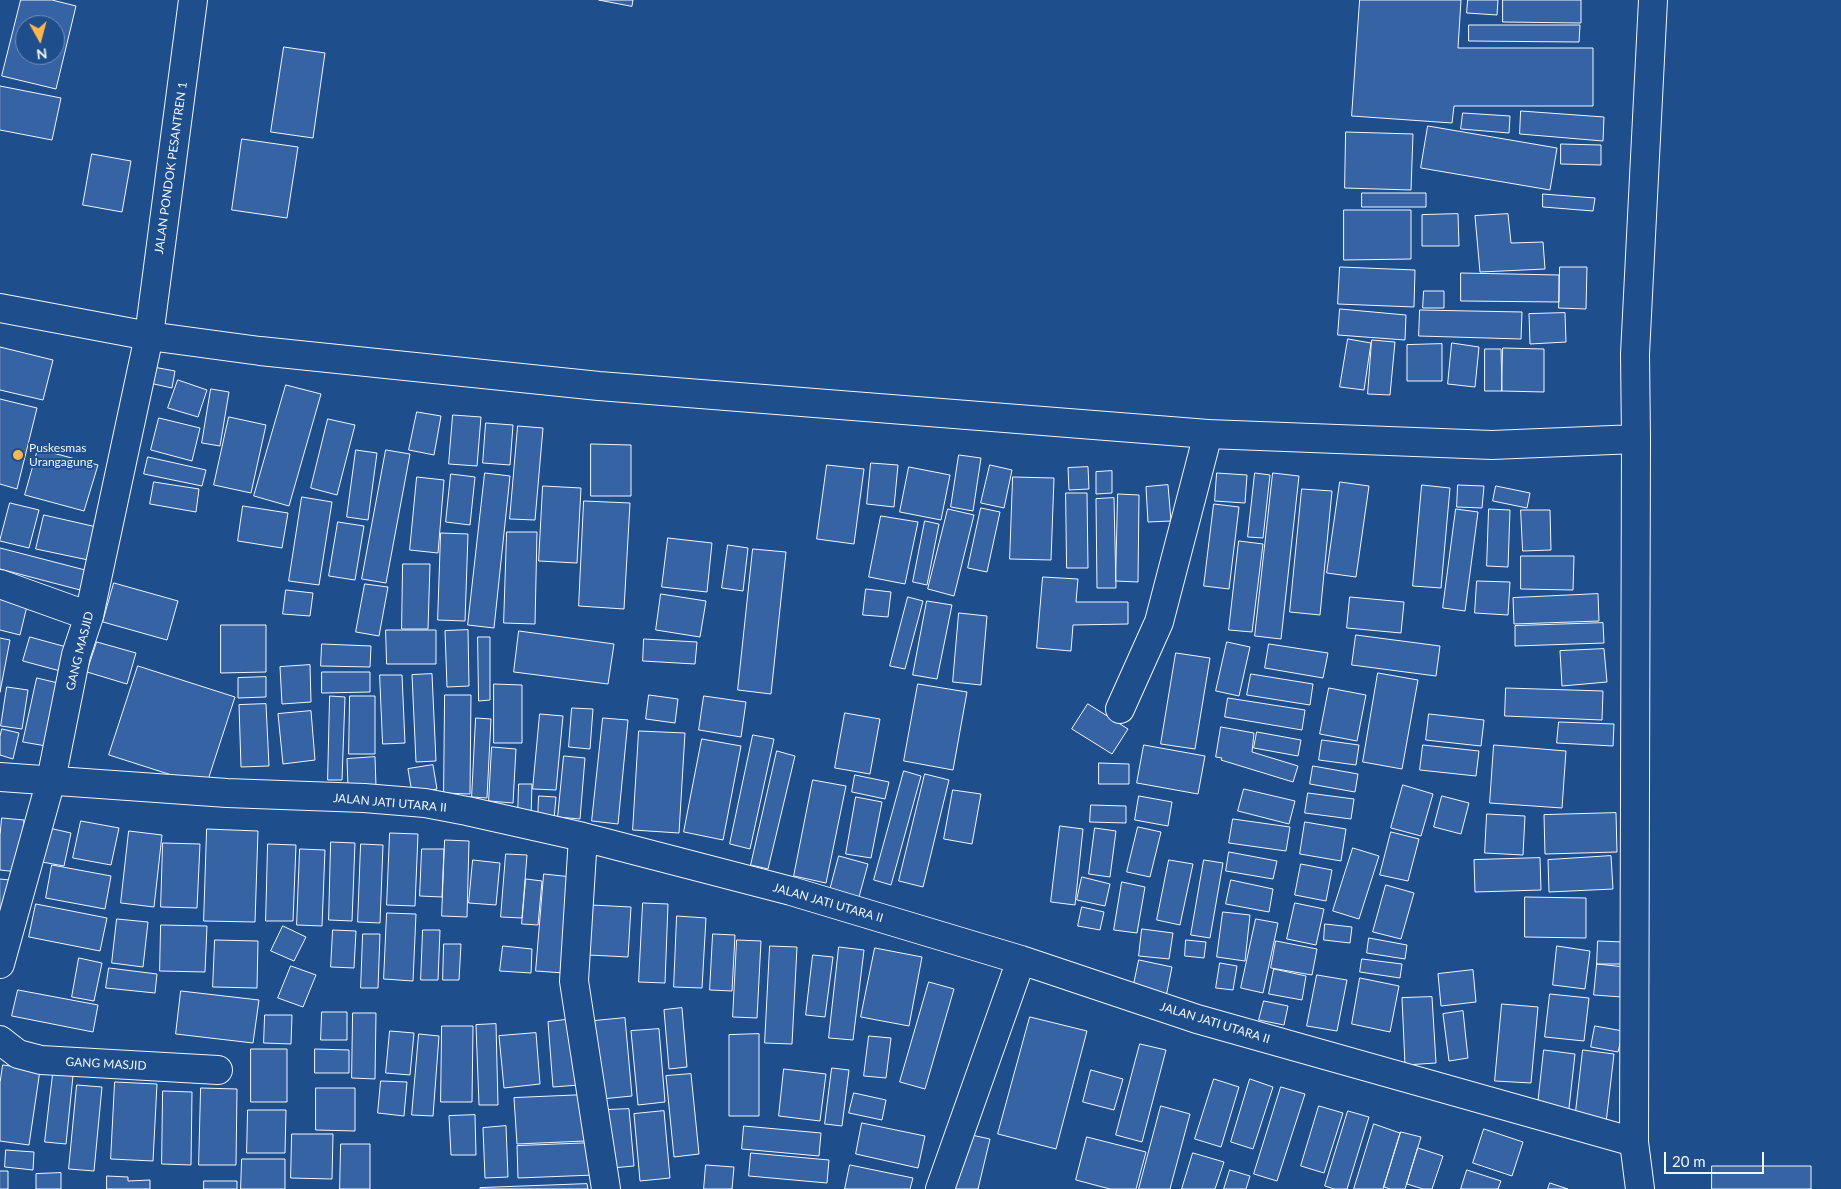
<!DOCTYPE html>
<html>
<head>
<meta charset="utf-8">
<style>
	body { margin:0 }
	#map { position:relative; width:1841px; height:1189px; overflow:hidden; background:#1f4e8c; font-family:Lato,sans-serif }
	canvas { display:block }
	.north { position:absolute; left:15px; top:15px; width:50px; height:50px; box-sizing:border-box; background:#1f4e8c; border:1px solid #7391ba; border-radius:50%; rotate:173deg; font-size:14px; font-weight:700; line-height:20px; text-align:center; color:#f2f6ff }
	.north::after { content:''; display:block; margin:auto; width:18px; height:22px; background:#ffb74d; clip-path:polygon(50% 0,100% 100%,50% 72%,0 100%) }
	.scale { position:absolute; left:1664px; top:1152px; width:100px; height:22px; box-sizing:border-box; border:2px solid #f2f6ff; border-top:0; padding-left:6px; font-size:15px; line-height:18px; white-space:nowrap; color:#f2f6ff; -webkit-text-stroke:4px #1f4e8c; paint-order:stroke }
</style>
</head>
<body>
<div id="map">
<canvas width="1841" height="1189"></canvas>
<div class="north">N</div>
<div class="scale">20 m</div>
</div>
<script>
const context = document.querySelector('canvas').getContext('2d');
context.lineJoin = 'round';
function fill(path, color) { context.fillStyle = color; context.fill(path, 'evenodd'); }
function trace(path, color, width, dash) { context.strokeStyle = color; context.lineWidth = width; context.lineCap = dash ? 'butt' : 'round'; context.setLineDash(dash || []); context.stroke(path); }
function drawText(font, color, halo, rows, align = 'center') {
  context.font = font + ' Lato,sans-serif'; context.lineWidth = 4; context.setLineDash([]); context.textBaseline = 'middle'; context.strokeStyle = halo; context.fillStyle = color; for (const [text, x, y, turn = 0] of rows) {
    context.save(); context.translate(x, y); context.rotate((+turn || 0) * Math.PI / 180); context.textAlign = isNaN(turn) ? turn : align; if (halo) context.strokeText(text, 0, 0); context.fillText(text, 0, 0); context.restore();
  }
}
const building = new Path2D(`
	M21 0H52L76 6 56 89 2 76ZM25 25H55V55H25Z
	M599 0H633L632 6Z
	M1360 0H1461L1458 48H1593V106H1454L1452 123 1352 116Z
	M1468 0H1498L1497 15 1467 13Z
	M1503 0H1581V23L1503 22Z
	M1469 25H1580L1579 42 1469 41Z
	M284 47 325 53 313 138 271 132Z
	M0 86 61 98 52 140 0 130Z
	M1521 111 1604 117 1603 141 1520 134Z
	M1463 113 1510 116 1509 133 1461 129Z
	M1428 126 1557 148 1550 190 1421 168Z
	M1346 132 1413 134 1411 190 1345 188Z
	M242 139 298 147 287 218 232 210Z
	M1561 144 1601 145V165L1561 164Z
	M92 154 131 161 122 212 83 205Z
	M1362 193H1426V207H1362Z
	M1543 194 1595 198 1593 211 1543 207Z
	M1344 210H1411V259L1344 260Z
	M1458 214 1459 246H1422V215Z
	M1508 214 1511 243 1543 242 1545 269 1480 272 1475 216Z
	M1340 267 1415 270 1414 307 1338 304Z
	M1560 267H1587L1586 309 1559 308Z
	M1461 273 1559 275V302L1461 301Z
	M1424 291H1444V308H1423Z
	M1340 309 1406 315 1405 340 1338 335Z
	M1420 310 1522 312 1521 339 1419 336Z
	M1565 313 1566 342 1530 344 1529 314Z
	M1348 339 1371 343 1364 390 1340 387Z
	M1372 340 1395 342 1390 395 1368 394Z
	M1452 343 1479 347 1475 387 1448 384Z
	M1442 344V381H1407V345Z
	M0 347 53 360 43 400 0 390Z
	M1503 348 1544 349V392L1502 391Z
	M1485 349H1501L1502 391H1485Z
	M148 366 175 371 172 388 145 382Z
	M178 380 207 390 198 417 168 408Z
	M286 385 321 394 289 506 254 496Z
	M211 389 229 392 220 446 202 443Z
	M0 399 37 408 17 489 0 484Z
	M417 412 441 416 434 455 409 450Z
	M453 415 481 417 477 466 449 464Z
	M229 417 266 425 251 493 214 485Z
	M159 418 200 428 192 461 151 450Z
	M328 419 355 425 337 495 311 488Z
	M486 423 513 425 510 465 483 463Z
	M518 426 543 428 535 520 510 519Z
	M591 444 631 445V496H591Z
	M38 449 98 465 84 511 25 495Z
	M356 450 377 453 368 520 347 517Z
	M386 450 410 454 386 583 362 579Z
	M959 455 981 458 973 511 951 507Z
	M148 457 206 470 202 486 144 474Z
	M871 463 898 465 894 507 867 504Z
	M827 465 864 469 854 544 817 539Z
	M990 465 1012 470 1004 508 981 503Z
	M909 467 950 475 941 520 900 512Z
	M1088 467 1089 489 1069 490 1068 468Z
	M1112 471V493L1096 494V472Z
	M485 473 510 476 494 628 468 625Z
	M1217 473 1247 475 1245 503 1215 501Z
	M1255 473 1270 475 1263 538 1248 537Z
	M1273 473 1299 476 1281 639 1255 636Z
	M451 474 475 477 470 525 446 522Z
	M417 477 444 480 438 553 410 550Z
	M1013 477 1054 478 1051 560 1010 559Z
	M154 482 199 489 196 512 150 504Z
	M1340 482 1369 486 1356 577 1327 573Z
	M1168 485 1171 521 1148 522 1146 487Z
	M1422 485 1450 488 1441 588 1413 586Z
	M1458 485 1484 486 1482 508 1457 507Z
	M543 486 581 488 577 563 539 561Z
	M1496 486 1530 493 1527 508 1493 501Z
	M1302 489 1332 491 1320 615 1290 612Z
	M1066 493H1087L1088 568H1067Z
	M1118 494 1139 495 1138 582 1116 581Z
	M302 497 332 502 319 585 289 581Z
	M1114 498 1116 588H1097L1096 499Z
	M584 501 630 503 624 609 579 606Z
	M10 503 39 510 29 548 0 541Z
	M1214 504 1239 507 1229 589 1204 586Z
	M243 506 288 513 282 548 238 541Z
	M981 508 1000 512 987 572 968 568Z
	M948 509 974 515 954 596 928 589Z
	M1456 509 1478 512 1465 611 1443 608Z
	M1489 509 1510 510 1508 567 1487 566Z
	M1521 510H1550L1551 550 1523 551Z
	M44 515 101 528 93 561 36 549Z
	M881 516 918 522 905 584 869 577Z
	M925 521 939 524 927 585 913 582Z
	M338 522 364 526 355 580 329 576Z
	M507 532H537L535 624 504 623Z
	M441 533 468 534 465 621 438 620Z
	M668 538 712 543 707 592 662 587Z
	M1239 541 1263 544 1252 632 1229 630Z
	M728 545 748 548 743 591 722 588Z
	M0 548 89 571 84 591 0 569Z
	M753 549 786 552 771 694 738 690Z
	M1521 556H1574L1573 590 1521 589Z
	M403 564H430L428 629H402Z
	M1043 577 1078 579 1076 602H1128V624L1073 625 1071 651 1037 648Z
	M1477 581 1510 582 1508 615 1475 613Z
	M114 583 178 601 167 640 103 622Z
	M365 584 388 587 379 636 356 632Z
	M866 589 891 592 888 617 863 615Z
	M286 590 313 593 310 616 283 614Z
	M661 594 706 601 700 637 656 630Z
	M1598 594 1599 621 1514 624 1513 598Z
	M908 597 923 601 905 669 890 666Z
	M1350 597 1404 602 1401 633 1347 628Z
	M0 599 27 606 20 635 0 630Z
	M927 601 952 605 937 679 913 675Z
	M959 613 987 616 981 685 953 682Z
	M1603 623 1604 643 1515 646V626Z
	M221 625H266V672L221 673Z
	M386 630H436V664H387Z
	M468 630 469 686 447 687 445 631Z
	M519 631 614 644 608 684 514 672Z
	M1356 635 1440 646 1436 676 1352 665Z
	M30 637 70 648 64 672 23 661Z
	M478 637H490V700L479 701Z
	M0 638 10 640 0 692Z
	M644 639 697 642 695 664 643 661Z
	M97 642 136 653 127 684 87 672Z
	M1227 642 1250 647 1239 696 1216 691Z
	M322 644 371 646 370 667 321 666Z
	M1269 644 1328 653 1323 678 1265 668Z
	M1604 649 1607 682 1562 686 1560 651Z
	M1176 653 1210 658 1195 749 1161 744Z
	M310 665 311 702 282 704 280 667Z
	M138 666 235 697 206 786 109 755Z
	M322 672H370V692L322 693Z
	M1378 673 1418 680 1402 769 1363 762Z
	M432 674 436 761 416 762 412 675Z
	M1251 674 1313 684 1310 705 1247 695Z
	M380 675H402L405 743 383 744Z
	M266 677V697L238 698V678Z
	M37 678 58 683 46 746 23 742Z
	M494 684 522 685V743H494Z
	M918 684 967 692 953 770 904 761Z
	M7 687 28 690 22 729 1 726Z
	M1329 688 1366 695 1357 741 1320 734Z
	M1506 688 1603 691 1602 720 1505 716Z
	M445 695H471L470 794 444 793Z
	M649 695 678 699 675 723 646 719Z
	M330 696 345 697 342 780H328Z
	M350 696H375V754H349Z
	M704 696 746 702 741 737 699 730Z
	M1228 698 1305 710 1302 730 1225 717Z
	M266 704 269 766 241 767 239 705Z
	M1088 704 1128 729 1112 754 1072 729Z
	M572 708 593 709 590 749 569 747Z
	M311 711 315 760 283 764 278 714Z
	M845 713 880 719 870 774 835 768Z
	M540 714 563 716 556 790 533 789Z
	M1429 714 1484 720 1481 746 1426 740Z
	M476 718 491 719 487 798 472 797Z
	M603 718 628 720 618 824 592 821Z
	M1559 722 1614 724 1613 746 1557 743Z
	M1221 727 1254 733 1252 752 1298 766 1293 782 1221 760 1222 758 1216 757Z
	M2 729 19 733 13 759 0 755V737Z
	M639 731 685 733 679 833 633 830Z
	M1257 732 1301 740 1298 756 1254 748Z
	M753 735 774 739 750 849 730 844Z
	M702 739 741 746 723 840 684 832Z
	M1322 740 1359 745 1356 765 1319 760Z
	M1144 745 1205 756 1198 794 1137 783Z
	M1423 745 1479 751 1476 776 1420 770Z
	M1494 745 1566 751 1562 808 1490 803Z
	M492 747 516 749 513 803 489 801Z
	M777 751 795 756 768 869 751 865Z
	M564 756 585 758 580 819 558 817Z
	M375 757 376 786 348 787 347 759Z
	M1099 763 1129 764V784H1099Z
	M433 765 437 789 412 793 408 769Z
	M1313 766 1358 774 1355 792 1310 784Z
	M904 771 921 776 891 885 874 880Z
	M925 774 949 780 923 887 899 881Z
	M855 775 889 782 885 799 852 792Z
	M813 780 846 786 826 883 794 876Z
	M519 784H532L531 817 518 816Z
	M1403 785 1433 794 1421 836 1391 828Z
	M1244 789 1295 801 1289 824 1238 811Z
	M953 790 981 794 972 844 944 839Z
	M1308 793 1354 799 1351 819 1305 813Z
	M539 796 556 797 554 819 538 818Z
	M1139 796 1172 802 1168 826 1135 820Z
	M1442 796 1469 803 1461 834 1434 827Z
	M856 797 882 802 871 858 846 854Z
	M1091 805 1126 806V823L1090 822Z
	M1616 813 1617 852 1545 854 1544 815Z
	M1487 814 1525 816 1523 855 1485 853Z
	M2 818 24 820 18 872 0 870V836Z
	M1233 819 1290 827 1286 851 1229 843Z
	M81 821 119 828 111 865 73 858Z
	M1305 822 1346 829 1341 861 1300 854Z
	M1060 826 1083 829 1075 905 1051 902Z
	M1138 827 1161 832 1150 877 1127 872Z
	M49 828 71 833 64 866 42 862Z
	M1095 828 1116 831 1110 877 1089 874Z
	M207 829 258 831 255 922 204 921Z
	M129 831 162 835 154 907 121 903Z
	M1391 832 1419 839 1408 881 1380 875Z
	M390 833 418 834 415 906 387 905Z
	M445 840 469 841 467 917 442 916Z
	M331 842 355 843 352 921 329 920Z
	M163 843 200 844 197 908 161 907Z
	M268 844 296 845 293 921H266Z
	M361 844 383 845 380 923 358 922Z
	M1353 848 1379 856 1359 919 1333 911Z
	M300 849 325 850 322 926 297 925Z
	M422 849H444L442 897 420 896Z
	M1229 852 1277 861 1273 879 1226 871Z
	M506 854 527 855 522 918 501 917Z
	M839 856 868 864 859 897 830 890Z
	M1611 856 1613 889 1549 892 1548 860Z
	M1540 858 1541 890 1475 892 1474 860Z
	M473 860 500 863 496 905 469 903Z
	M1169 860 1193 864 1180 925 1157 920Z
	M1204 860 1223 863 1210 938 1191 935Z
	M1301 864 1332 870 1326 901 1295 895Z
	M52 865 111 876 105 909 46 898Z
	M544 874 572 877 564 973 536 971Z
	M1082 877 1110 884 1105 906 1077 900Z
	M0 879 10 880 0 914Z
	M526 879 542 881 538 925 522 924Z
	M1231 880 1273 889 1269 912 1226 904Z
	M1122 882 1145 887 1137 933 1114 930Z
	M1386 885 1414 893 1401 939 1373 932Z
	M1525 897 1586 898V938L1525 937Z
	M643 903 668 904 665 983 639 982Z
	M1295 903 1324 909 1316 945 1287 939Z
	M36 904 107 918 100 951 29 937Z
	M591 905 631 907 628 957 589 955Z
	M1082 907 1104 912 1100 930 1078 926Z
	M1223 912 1250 915 1245 961 1217 957Z
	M387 913 416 914 413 981 384 979Z
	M677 916 706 918 702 988 674 987Z
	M117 919 148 922 143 967 112 963Z
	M1256 919 1278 923 1263 993 1241 988Z
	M1325 924 1352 927 1350 943 1324 940Z
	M161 925 207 926 205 972 160 971Z
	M283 926 306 937 294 961 271 951Z
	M1142 929 1173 933 1169 959 1139 956Z
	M333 930 356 931 354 968 331 967Z
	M423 930H440L438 980H421Z
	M363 934H380L378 988H361Z
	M713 934 735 935 732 991 710 990Z
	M1369 938 1407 945 1405 959 1367 953Z
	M215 940 258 941 257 988 213 987Z
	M737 940 761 941 757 1018 733 1017Z
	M1186 940 1206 942 1204 958 1185 956Z
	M1276 941 1317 949 1312 975 1271 968Z
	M1598 941 1623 942 1622 964H1597Z
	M444 944H461L459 980H443Z
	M503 946 532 949 531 973 500 971Z
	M770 946 797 947 792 1044 765 1043Z
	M1557 946 1590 951 1585 989 1553 985Z
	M839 947 864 950 853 1040 829 1038Z
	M875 948 922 957 909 1026 861 1017Z
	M813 955 833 957 825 1017 806 1015Z
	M79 958 102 963 94 1001 72 997Z
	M1362 959 1402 964 1400 978 1360 972Z
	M1139 960 1172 967 1166 997 1133 989Z
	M1220 963 1237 966 1233 990 1216 988Z
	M1597 964 1625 967 1622 997 1594 995Z
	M291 966 316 975 303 1007 278 998Z
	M109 968 157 974 155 993 106 988Z
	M1274 969 1306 976 1302 1000 1269 994Z
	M1473 970 1476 1002 1441 1006 1438 974Z
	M1317 975 1347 980 1337 1031 1307 1026Z
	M1360 978 1399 986 1390 1032 1352 1024Z
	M929 982 954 989 925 1089 900 1082Z
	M18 990 98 1005 93 1032 12 1016Z
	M181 991 259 1000 253 1043 176 1034Z
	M1550 994 1589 998 1584 1041 1545 1037Z
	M1432 997 1436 1063 1405 1065 1402 998Z
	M1264 1001 1288 1006 1284 1025 1259 1020Z
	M1502 1004 1538 1007 1531 1083 1495 1081Z
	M682 1008 687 1067 669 1069 664 1010Z
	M1463 1011 1468 1058 1449 1061 1443 1014Z
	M322 1012H347V1040H321Z
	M353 1013H376L375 1079 352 1078Z
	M265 1015H292L291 1044 264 1043Z
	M1030 1017 1087 1031 1056 1149 998 1134Z
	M625 1018 632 1096 601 1099 594 1021Z
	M573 1019 579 1085 553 1087 548 1022Z
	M496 1024 498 1105H479L476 1025Z
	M442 1026H473L472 1102H441Z
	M1595 1026 1623 1031 1618 1052 1591 1047Z
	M659 1029 665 1102 638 1105 631 1031Z
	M390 1031 414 1033 410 1075 386 1073Z
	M536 1033 540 1084 504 1088 499 1036Z
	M419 1034 439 1036 433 1116 412 1115Z
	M759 1034V1116H729V1035Z
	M869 1036 891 1038 886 1078 864 1076Z
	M1140 1044 1166 1050 1142 1142 1116 1135Z
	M251 1049H287V1102H251Z
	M315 1049 349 1050V1073H315Z
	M1544 1050 1575 1054 1568 1117 1537 1113Z
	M1583 1050 1614 1054 1606 1123 1575 1120Z
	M3 1065 40 1070 29 1145 0 1141V1083Z
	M832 1068 849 1070 842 1126 825 1124Z
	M784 1069 826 1074 820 1121 779 1116Z
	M1091 1070 1123 1079 1114 1110 1083 1102Z
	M53 1074 73 1076 66 1144 45 1142Z
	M691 1074 699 1154 674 1157 666 1076Z
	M1214 1079 1239 1087 1221 1147 1195 1139Z
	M1250 1079 1273 1087 1253 1149 1231 1142Z
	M381 1081 407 1082 404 1116 378 1113Z
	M115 1082 157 1084 153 1161 111 1159Z
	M77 1085 102 1087 94 1171 69 1169Z
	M1281 1087 1305 1094 1277 1181 1254 1174Z
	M201 1088 237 1089 236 1165H199Z
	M316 1088H355V1131L316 1130Z
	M163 1091 192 1092 191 1165 162 1164Z
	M854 1093 886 1100 882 1120 849 1113Z
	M584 1095 585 1141 517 1144 514 1098Z
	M1161 1106 1190 1114 1170 1189H1139Z
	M1319 1106 1343 1113 1324 1173 1301 1166Z
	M629 1109 634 1166 612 1168 606 1110Z
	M248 1110H286L285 1153H247Z
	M664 1111 670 1178 640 1181 634 1114Z
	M1348 1111 1369 1117 1347 1189H1334L1325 1186Z
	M475 1115 476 1155H451L449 1116Z
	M862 1123 925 1136 918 1168 856 1154Z
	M1374 1124 1400 1133 1383 1189H1354Z
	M506 1126 508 1177 485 1178 483 1128Z
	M744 1126 821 1133 819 1156 742 1149Z
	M1484 1129 1523 1142 1512 1176 1473 1163Z
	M1401 1132 1421 1137 1405 1189H1390L1384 1187Z
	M292 1134H333L332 1179 291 1178Z
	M967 1134 990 1139 978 1189H955Z
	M1087 1137 1146 1152 1136 1189H1110L1076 1180Z
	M592 1143 594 1175 518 1178 517 1146Z
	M341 1144H370V1189H340Z
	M1418 1148 1443 1156 1432 1189H1423L1407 1184Z
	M6 1150 34 1152 33 1170 5 1167Z
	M751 1153 829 1160 827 1183 749 1176Z
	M1193 1153 1224 1162 1215 1189H1182Z
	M242 1159H285V1189H241Z
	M706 1165 734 1167 732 1189H704Z
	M850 1165 913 1178 910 1189H845Z
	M1712 1166H1811V1189H1712Z
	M1230 1170 1250 1176 1246 1189H1224Z
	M1467 1170 1501 1181 1498 1189H1461Z
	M0 1171H8V1189H0Z
	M61 1173V1189H36V1174Z
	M107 1176 128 1177V1181L150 1180V1189H107Z
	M204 1181H237V1189H204Z
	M1550 1183 1568 1189H1548Z
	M587 1184 588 1189H480V1188Z`);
const street = new Path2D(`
	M0 584 89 616
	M1120 709 1159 622 1208 434
	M0 777 227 793 364 798 425 803 467 811 583 837 791 891 1021 960 1197 1019 1634 1142
	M583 837 574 981 606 1189
	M0 964 51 780 76 655 89 616 149 336 193 0
	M0 1040 18 1054 41 1060 218 1070
	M940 1189 1021 960`);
const secondary = new Path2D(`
	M1636 439 1634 1142 1640 1189`);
const primary = new Path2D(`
	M0 308 149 336 260 351 599 386 1208 434 1492 445 1636 439 1635 354 1653 0`);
const markers = [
	[18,455,6,"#ffb74d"]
];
const streetNames = [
	["JALAN PONDOK PESANTREN 1",171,168,-82],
	["GANG MASJID",80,651,-76],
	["JALAN JATI UTARA II",390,803,5],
	["JALAN JATI UTARA II",828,903,16],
	["JALAN JATI UTARA II",1215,1023,17],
	["GANG MASJID",106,1064,3]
];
const poiNames = [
	["Puskesmas",29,448],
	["Urangagung",29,462]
];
fill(building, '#3563a3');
trace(building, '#f2f6ff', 1);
trace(street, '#f2f6ff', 30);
trace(secondary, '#f2f6ff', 30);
trace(primary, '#f2f6ff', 30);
trace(street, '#1f4e8c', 28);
trace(secondary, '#1f4e8c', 28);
trace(primary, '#1f4e8c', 28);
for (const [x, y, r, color] of markers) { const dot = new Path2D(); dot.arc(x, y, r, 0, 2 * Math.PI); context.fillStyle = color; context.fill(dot); trace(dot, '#1f4e8c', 2); }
drawText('12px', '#f2f6ff', '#1f4e8c', streetNames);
drawText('12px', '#f2f6ff', '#1f4e8c', poiNames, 'left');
</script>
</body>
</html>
